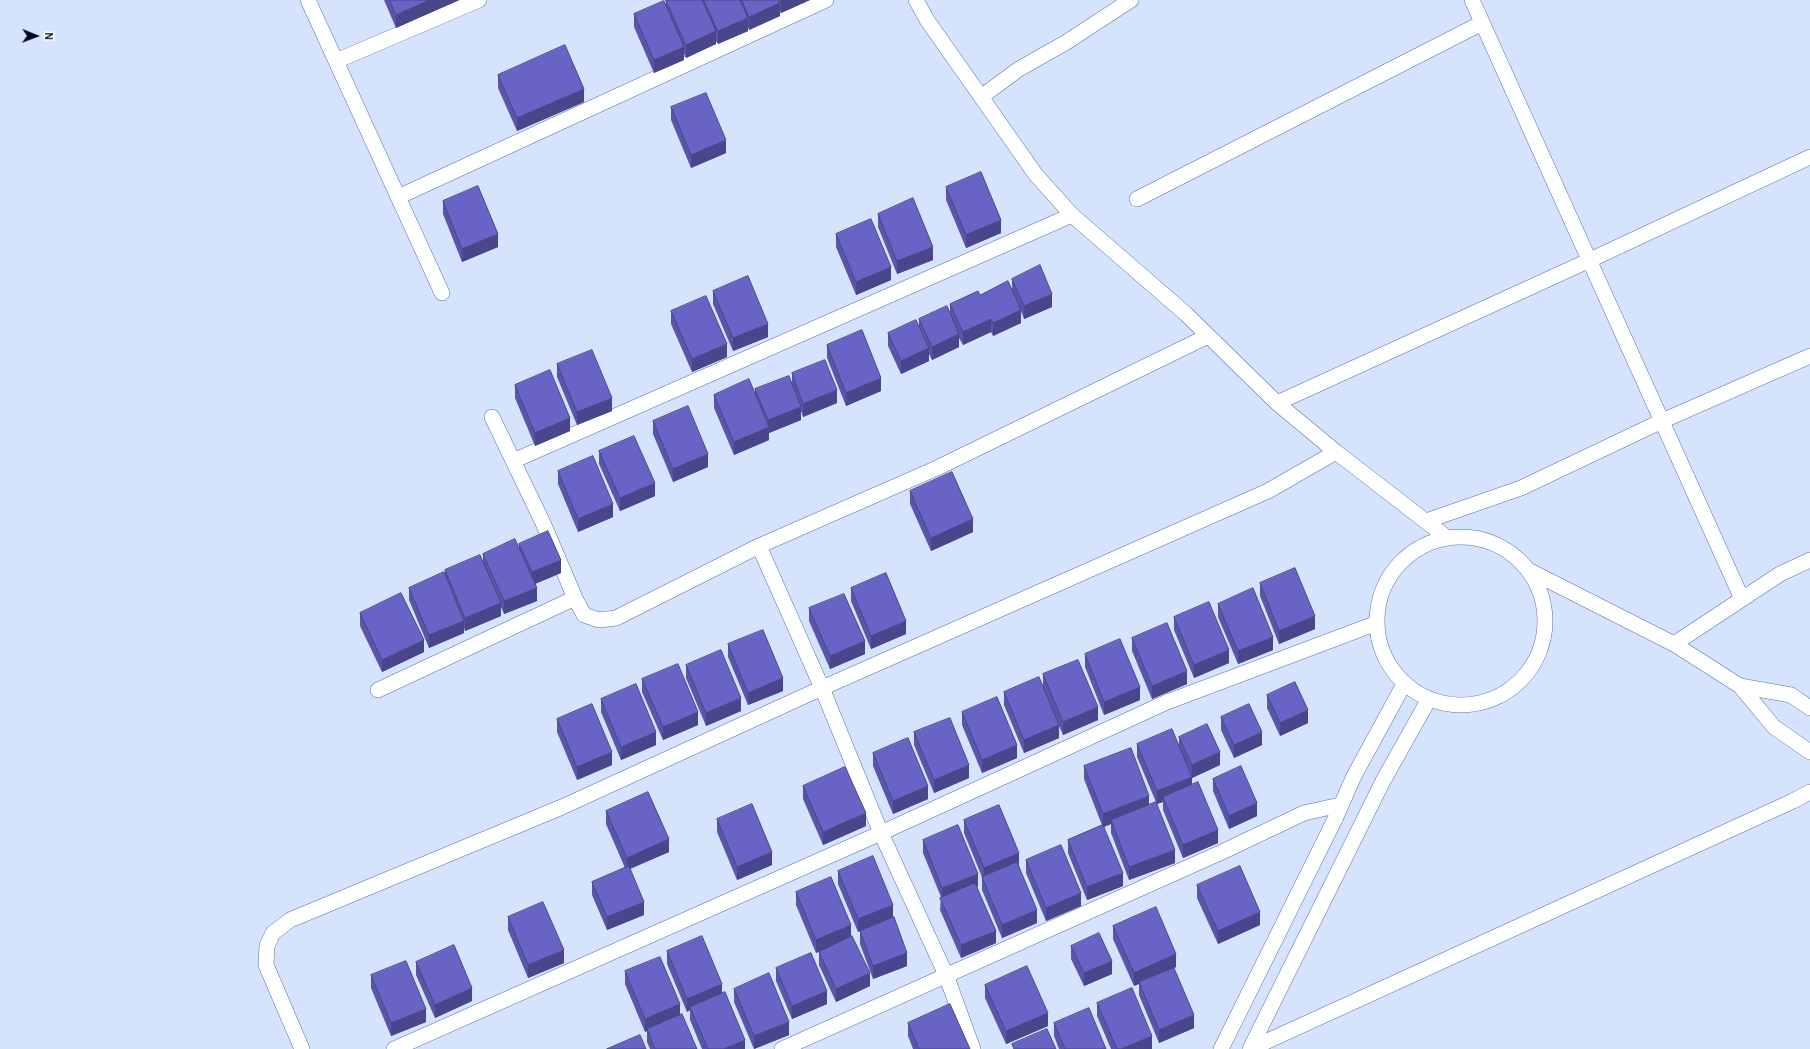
<!DOCTYPE html>
<html>
<head>
<meta charset="utf-8">
<style>
	body { margin:0 }
	#map { position:relative; width:1810px; height:1049px; overflow:hidden; background:#d5e3fd; font-family:Karla,sans-serif }
	canvas { display:block }
	.north { position:absolute; left:16px; top:16px; width:40px; height:40px; -webkit-text-stroke:3px #fff; paint-order:stroke; rotate:91deg; font-size:11px; font-weight:700; line-height:16px; text-align:center; color:#030a20 }
	.north::after { content:''; display:block; margin:auto; width:14px; height:18px; background:#030a20; clip-path:polygon(50% 0,100% 100%,50% 72%,0 100%) }
</style>
</head>
<body>
<div id="map">
<canvas width="1810" height="1049"></canvas>
<div class="north">N</div>
</div>
<script>
const context = document.querySelector('canvas').getContext('2d');
context.lineJoin = 'round';
function trace(path, color, width, dash) { context.strokeStyle = color; context.lineWidth = width; context.lineCap = dash ? 'butt' : 'round'; context.setLineDash(dash || []); context.stroke(path); }
function fill(path, color) { context.fillStyle = color; context.fill(path, 'evenodd'); }
const lane = new Path2D(`
	M308 0 442 293
	M916 0 927 20 1036 175 1072 215 1186 314 1277 403 1336 452 1446 537
	M1472 0 1742 599
	M336 61 479 0
	M981 97 1019 69 1065 43 1131 0
	M398 197 826 0
	M1137 199 1482 23
	M1277 403 1590 260 1810 157
	M492 417 543 523 575 598 584 615 599 620 616 618 759 546 937 468 1208 336
	M513 461 1072 215
	M1426 521 1521 488 1662 421 1810 356
	M1377 621a84 84 0 1 1 168 0a84 84 0 1 1-168 0Z
	M759 546 822 688 881 833 946 975 973 1049
	M1530 571 1674 644 1740 686 1774 727 1810 752
	M1674 644 1780 574 1810 560
	M1740 686 1791 695 1810 708
	M378 690 575 598
	M302 1049 266 965 267 946 273 933 290 920 562 807 822 688 1268 491 1336 452
	M394 1049 881 833 1167 702 1377 623
	M782 1049 1222 852 1304 813 1340 805
	M1221 1049 1335 819 1354 776 1404 684
	M1250 1049 1793 801 1810 792
	M1250 1049 1383 781 1429 699`);
const wall = new Path2D(`
	M384 0H459L396 28Z
	M666 0H810L781 13 780 11V16L749 30 748 27V31L718 44 716 41V44L686 58 684 54V60L654 73 634 27V14L666 4Z
	M498 75 584 102 517 131 498 88Z
	M671 107 726 153 691 168 671 120Z
	M946 187 1001 233 966 248 946 200Z
	M443 201 498 247 462 262 443 214Z
	M878 214 933 260 897 274 878 227Z
	M836 234 891 280 856 295 836 247Z
	M1012 279 1052 307 1024 319 1021 311V323L993 336 991 332 963 345 959 338V347L932 360 929 354V361L901 374 888 346V333L919 326V319L950 314V304L980 295 1012 289Z
	M713 291 768 337 733 351 713 304Z
	M671 311 727 357 692 372 671 324Z
	M827 345 881 391 846 406 827 358Z
	M557 364 612 411 577 425 557 377Z
	M792 373 837 403 803 417 801 411V420L769 433V440L734 455 714 408V395H755V389L792 382Z
	M515 385 570 431 535 446 515 398Z
	M653 421 708 467 673 482 653 434Z
	M599 451 655 496 620 511 599 464Z
	M558 471 613 517 578 532 558 484Z
	M910 491 973 532 931 551 910 504Z
	M519 544 561 573 535 584 537 601 504 614 501 607V616L465 631 464 628V633L429 648 409 600V588L445 576V570L483 563V554L519 549Z
	M1260 583 1315 629 1279 644 1260 596Z
	M851 588 906 634 871 649 851 601Z
	M1218 604 1273 650 1238 664 1218 617Z
	M809 608 865 654 830 669 809 621Z
	M360 613 424 652 382 672 360 626Z
	M1174 617 1229 663 1194 678 1174 630Z
	M1132 638 1187 684 1152 699 1132 651Z
	M728 644 783 691 748 705 728 657Z
	M1085 654 1140 700 1104 715 1085 667Z
	M686 665 741 711 706 726 686 678Z
	M1043 674 1098 720 1063 735 1059 726V738L1024 753 1004 705V692L1043 687Z
	M642 679 698 725 663 740 642 692Z
	M1267 695 1308 723 1280 736 1267 708Z
	M601 699 656 745 621 760 601 712Z
	M962 712 1017 758 982 773 962 725Z
	M1221 717 1262 745 1234 758 1221 730Z
	M557 719 612 765 577 780 557 732Z
	M914 732 969 778 934 793 914 745Z
	M1179 737 1220 765 1192 778V785L1218 843 1183 858 1163 810V802L1157 804 1175 863 1129 880 1111 833V824L1104 827 1123 886 1087 900 1068 853V840L1102 825 1084 779V766L1149 805 1156 802 1137 757V744L1179 745Z
	M873 753 928 799 893 814 873 766Z
	M1213 779 1257 816 1229 829 1213 791Z
	M803 786 866 826 823 845 803 799Z
	M606 811 669 852 630 869 644 915 607 930 592 895V882L625 868 606 824Z
	M717 819 772 865 737 880 717 832Z
	M964 820 1019 866 1037 923 1002 938 982 890V877L964 833Z
	M923 840 978 886 977 887 996 943 961 958 940 910 941 897 923 853Z
	M1026 860 1081 906 1046 921 1026 873Z
	M838 871 893 918 907 966 873 979 860 944V931L858 932 838 884Z
	M1197 885 1260 925 1218 944 1197 898Z
	M796 892 851 936 870 986 836 1002 819 965V952L822 950 816 953 796 905Z
	M508 917 564 963 528 978 508 930Z
	M1113 926 1176 967 1174 968 1194 1028 1159 1043 1139 995V984L1134 986 1113 939Z
	M1071 946 1112 974 1084 986 1071 959Z
	M667 951 722 993 745 1049H702L690 1020V1010L687 1012 667 964Z
	M416 962 472 1001 435 1018 416 975Z
	M776 968 827 1004 792 1019 776 981Z
	M625 971 680 1015 697 1049H650L647 1042V1031L645 1032 625 984Z
	M371 975 426 1022 391 1036 371 988Z
	M985 985 1048 1026 1006 1044 985 998Z
	M734 989 789 1035 754 1049 734 1002Z
	M1097 1003 1152 1049H1111L1097 1016Z
	M908 1023 970 1049H913L908 1036Z
	M1054 1023 1106 1049H1059L1054 1036Z`);
const shadedWall = new Path2D(`
	M430 0H459L396 28V15Z
	M781 0H810L781 13Z
	M780 3V16L749 30V17Z
	M748 18V31L718 44V31Z
	M716 31V44L686 58V45Z
	M684 47V60L654 73V60Z
	M584 89V102L517 131V118Z
	M726 140V153L691 168V155Z
	M1001 220V233L966 248V235Z
	M498 234V247L462 262V249Z
	M933 247V260L897 274V261Z
	M891 267V280L856 295V282Z
	M1052 294V307L1024 319V306Z
	M1021 310V323L993 336V323Z
	M991 319V332L963 345V332Z
	M768 324V337L733 351V338Z
	M959 334V347L932 360V347Z
	M727 344V357L692 372V359Z
	M929 348V361L901 374V361Z
	M881 378V391L846 406V393Z
	M837 390V403L803 417V404Z
	M612 398V411L577 425V412Z
	M801 407V420L769 433V440L734 455V442L768 428V420Z
	M570 418V431L535 446V433Z
	M708 454V467L673 482V469Z
	M655 483V496L620 511V498Z
	M613 504V517L578 532V519Z
	M973 519V532L931 551V538Z
	M561 560V573L532 585V572Z
	M537 588V601L504 614V601Z
	M501 603V616L465 631V618Z
	M1315 616V629L1279 644V631Z
	M464 621V633L429 648V635Z
	M906 621V634L871 649V636Z
	M1273 637V650L1238 664V651Z
	M424 640V652L382 672V660Z
	M865 641V654L830 669V656Z
	M1229 650V663L1194 678V665Z
	M1187 671V684L1152 699V686Z
	M783 678V691L748 705V693Z
	M1140 687V700L1104 715V702Z
	M741 698V711L706 726V713Z
	M1098 707V720L1063 735V722Z
	M1308 710V723L1280 736V723Z
	M698 712V725L663 740V727Z
	M1059 725V738L1024 753V740Z
	M656 732V745L621 760V747Z
	M1262 732V745L1234 758V745Z
	M1017 745V758L982 773V760Z
	M612 752V765L577 780V767Z
	M1220 752V765L1192 778V790L1163 797V802L1157 804V791L1192 777V765Z
	M969 765V778L934 793V780Z
	M928 786V799L893 814V801Z
	M1149 796V809L1111 820V824L1103 827V814Z
	M1257 803V816L1229 829V816Z
	M866 813V826L823 845V832Z
	M1218 830V843L1183 858V845Z
	M669 839V852L627 870V858Z
	M1175 850V863L1129 880V867Z
	M772 852V865L737 880V867Z
	M1019 853V866L984 881V868Z
	M1123 873V886L1087 900V887Z
	M978 874V886L942 901V888Z
	M1081 893V906L1046 921V908Z
	M644 902V915L607 930V917Z
	M893 905V918L858 932V919Z
	M1037 910V923L1002 938V925Z
	M1260 912V925L1218 944V931Z
	M851 925V938L816 953V940Z
	M996 931V943L961 958V945Z
	M564 950V963L528 978V965Z
	M907 953V966L873 979V966Z
	M1176 954V967L1134 986V973Z
	M1112 961V974L1084 986V973Z
	M870 973V986L836 1002V989Z
	M722 984V997L690 1007V1010L687 1012V999Z
	M472 988V1001L435 1018V1005Z
	M827 991V1004L792 1019V1006Z
	M680 1004V1017L647 1029V1031L645 1032V1019Z
	M426 1009V1022L391 1036V1023Z
	M1048 1013V1026L1006 1044V1031Z
	M1194 1015V1028L1159 1043V1030Z
	M789 1022V1035L754 1049V1036Z
	M1152 1036V1049H1121Z
	M745 1040V1049H724Z`);
const building = new Path2D(`
	M390 0H430L396 15Z
	M666 0H702L716 31 686 45Z
	M704 0H740L748 18 718 31Z
	M742 0H778L780 3 749 17Z
	M664 1 684 47 654 60 634 14Z
	M565 45 584 89 517 118 498 75Z
	M706 93 726 140 691 155 671 107Z
	M981 172 1001 220 966 235 946 187Z
	M478 186 498 234 462 249 443 201Z
	M913 198 933 247 897 261 878 214Z
	M871 219 891 267 856 282 836 234Z
	M1040 265 1052 294 1024 306 1012 279Z
	M748 276 768 324 733 338 713 291Z
	M1008 281 1021 310 993 323 991 319 963 332 950 304 978 291 980 295Z
	M706 296 727 344 692 359 671 311Z
	M947 306 959 334 932 347 919 319Z
	M916 320 929 348 901 361 888 333Z
	M862 330 881 378 846 393 827 345Z
	M592 350 612 398 577 412 557 364Z
	M825 360 837 390 803 404 792 373Z
	M550 370 570 418 535 433 515 385Z
	M789 376 801 407 768 420 755 389Z
	M749 379 769 427 734 442 714 395Z
	M688 406 708 454 673 469 653 421Z
	M634 436 655 483 620 498 599 451Z
	M593 456 613 504 578 519 558 471Z
	M952 472 973 519 931 538 910 491Z
	M548 531 561 560 532 572 519 544Z
	M515 539 537 588 504 601 483 554Z
	M480 555 501 603 465 618 445 570Z
	M1295 568 1315 616 1279 631 1260 583Z
	M444 572 464 621 429 635 409 588Z
	M886 573 906 621 871 636 851 588Z
	M1253 588 1273 637 1238 651 1218 604Z
	M401 593 424 640 382 660 360 613Z
	M844 594 865 641 830 656 809 608Z
	M1209 602 1229 650 1194 665 1174 617Z
	M1167 623 1187 671 1152 686 1132 638Z
	M763 630 783 678 748 693 728 644Z
	M1120 639 1140 687 1104 702 1085 654Z
	M721 650 741 698 706 713 686 665Z
	M1078 660 1098 707 1063 722 1043 674Z
	M678 664 698 712 663 727 642 679Z
	M1039 677 1059 725 1024 740 1004 692Z
	M1295 682 1308 710 1280 723 1267 695Z
	M636 684 656 732 621 747 601 699Z
	M997 697 1017 745 982 760 962 712Z
	M592 704 612 752 577 767 557 719Z
	M1249 704 1262 732 1234 745 1221 717Z
	M950 718 969 765 934 780 914 732Z
	M1207 724 1220 752 1192 765 1179 737Z
	M1172 729 1192 777 1157 791 1137 744Z
	M908 738 928 786 893 801 873 753Z
	M1131 748 1149 796 1103 814 1084 766Z
	M1241 766 1257 803 1229 816 1213 779Z
	M845 767 866 813 823 832 803 786Z
	M1198 782 1218 830 1183 845 1163 797Z
	M648 792 669 839 627 858 606 811Z
	M1156 802 1175 850 1129 867 1111 820Z
	M752 804 772 852 737 867 717 819Z
	M999 805 1019 853 984 868 964 820Z
	M958 825 978 874 942 888 923 840Z
	M1103 825 1123 873 1087 887 1068 840Z
	M1061 845 1081 893 1046 908 1026 860Z
	M873 856 893 905 858 919 838 871Z
	M1017 862 1037 910 1002 925 982 877Z
	M629 866 644 902 607 917 592 882Z
	M1240 866 1260 912 1218 931 1197 885Z
	M831 877 851 925 816 940 796 892Z
	M975 883 996 931 961 945 940 898Z
	M543 902 564 950 528 965 508 917Z
	M1156 907 1176 954 1134 973 1113 926Z
	M894 917 907 953 873 966 860 931Z
	M1099 933 1112 961 1084 973 1071 946Z
	M702 936 722 984 687 999 667 951Z
	M852 936 870 973 836 989 819 952Z
	M454 945 472 988 435 1005 416 962Z
	M811 953 827 991 792 1006 776 968Z
	M660 957 680 1004 645 1019 625 971Z
	M406 961 426 1009 391 1023 371 975Z
	M1027 966 1048 1013 1006 1031 985 985Z
	M1174 968 1194 1015 1159 1030 1139 982Z
	M769 973 789 1022 754 1036 734 989Z
	M1132 988 1152 1036 1121 1049H1117L1097 1003Z
	M725 992 745 1040 724 1049H708L690 1007Z
	M950 1004 970 1049H919L908 1023Z
	M1089 1008 1106 1049H1065L1054 1023Z
	M682 1014 697 1049H655L647 1029Z
	M1047 1029 1056 1049H1014L1012 1044Z
	M640 1035 646 1049H607Z`);
trace(lane, '#5573ac', 16);
trace(lane, '#fff', 15);
fill(wall, '#5956aa');
fill(shadedWall, '#49468b');
fill(building, '#6864c6');
trace(building, '#49468b', 1);
</script>
</body>
</html>
